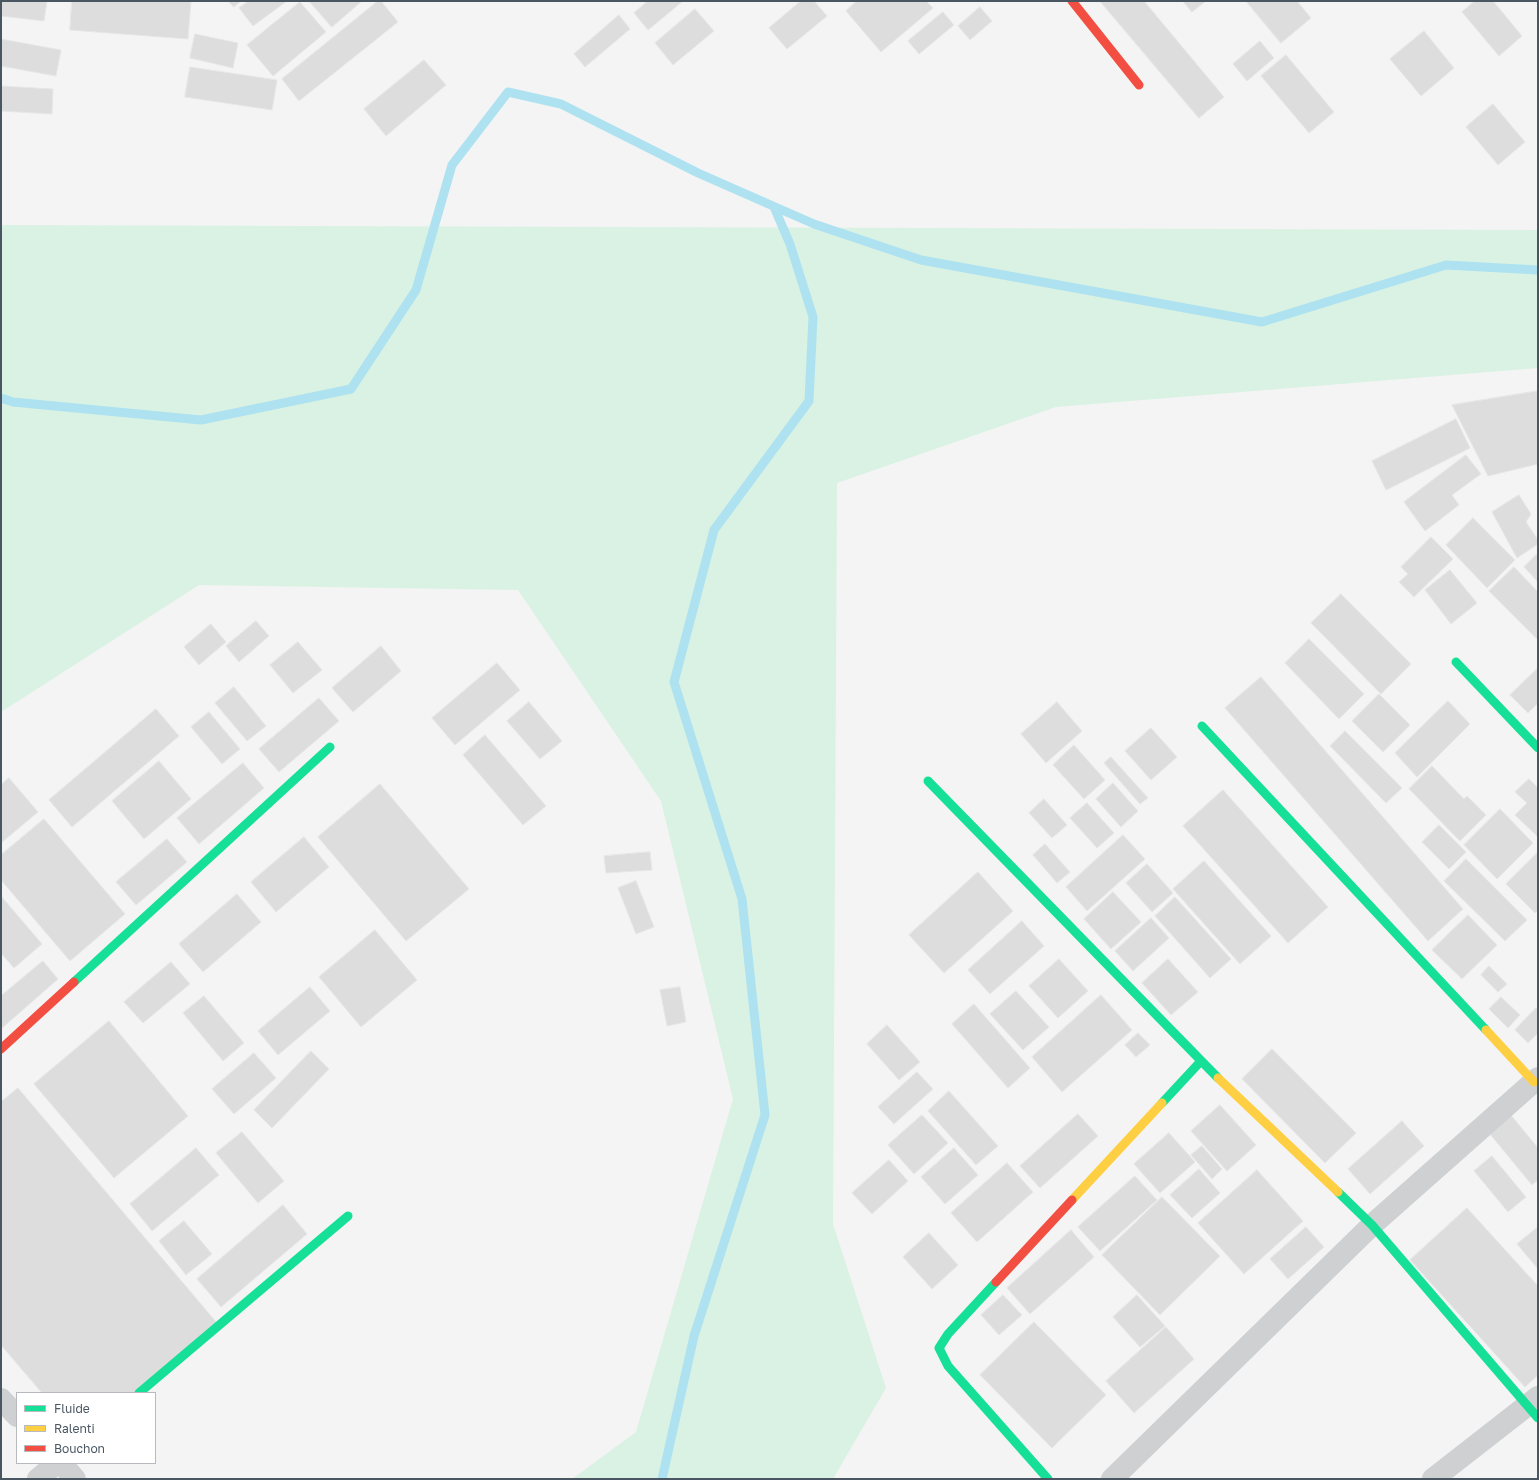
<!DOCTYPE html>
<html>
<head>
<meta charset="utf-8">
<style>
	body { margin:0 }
	#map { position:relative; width:1539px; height:1480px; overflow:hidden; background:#f4f4f4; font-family:"Golos Text",sans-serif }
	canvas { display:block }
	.frame { position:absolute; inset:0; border:2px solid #4a5661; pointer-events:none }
	.legend { position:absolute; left:16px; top:1392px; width:140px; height:72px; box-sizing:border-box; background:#fff; border:1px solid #b7bbc0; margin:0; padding:5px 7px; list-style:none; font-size:12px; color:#4a5661 }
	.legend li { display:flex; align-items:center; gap:8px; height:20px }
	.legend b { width:20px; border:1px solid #b7bbc0 }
</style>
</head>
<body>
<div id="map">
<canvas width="1539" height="1480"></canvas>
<div class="frame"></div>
<ul class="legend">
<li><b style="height:5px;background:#16e098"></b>Fluide</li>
<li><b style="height:5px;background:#ffcf43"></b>Ralenti</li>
<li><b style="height:5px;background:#f24e42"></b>Bouchon</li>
</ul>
</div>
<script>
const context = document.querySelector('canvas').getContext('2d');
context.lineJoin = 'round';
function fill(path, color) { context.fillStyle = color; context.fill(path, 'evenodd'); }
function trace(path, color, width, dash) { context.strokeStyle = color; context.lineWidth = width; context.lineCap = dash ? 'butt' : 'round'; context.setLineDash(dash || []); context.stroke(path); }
const green = new Path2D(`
	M1 225 1538 230V368L1056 407 837 483 833 1224 886 1388 833 1479H572L636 1432 733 1099 661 801 518 590 199 585 1 712Z`);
const stream = new Path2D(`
	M1 398 13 402 201 420 351 389 416 290 452 165 508 92 561 104 698 173 814 224 921 260 1262 322 1446 265 1538 270
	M662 1479 694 1336 765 1115 742 899 674 682 714 530 809 401 813 317 790 244 774 207`);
const building = new Path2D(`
	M1 1H47L44 21 1 16Z
	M72 1H191L188 39 70 30Z
	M228 1H241L234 7Z
	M249 1H287L253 26 239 8Z
	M309 1H362L332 27Z
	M378 1H381L398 22 299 101 282 79Z
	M648 1H683L648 30 634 13Z
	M801 1H814L827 16 787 49 769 28Z
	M857 1H926L933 8 881 52 846 11Z
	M1100 1H1144L1224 97 1199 118Z
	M1183 1H1206L1192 12Z
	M1246 1H1297L1311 18 1281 43Z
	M1475 1H1493L1522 36 1499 56 1462 12Z
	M300 2 326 32 273 76 247 45Z
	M980 7 992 21 970 40 958 26Z
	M695 9 714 31 673 65 655 43Z
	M943 12 954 25 919 54 908 41Z
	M619 15 630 29 585 67 574 54Z
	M1424 31 1454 68 1421 96 1390 59Z
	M195 34 238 43 233 68 190 58Z
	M1 39 61 50 56 76 1 66Z
	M1260 41 1274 58 1247 81 1233 64Z
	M1286 55 1334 112 1309 133 1261 76Z
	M424 60 446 85 386 136 364 109Z
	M190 67 277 80 272 110 185 97Z
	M1 86 53 89 52 114 1 111Z
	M1493 104 1525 142 1498 165 1466 127Z
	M1538 391V464L1488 476 1452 405Z
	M1456 419 1470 448 1386 490 1372 461Z
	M1466 455 1481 474 1452 495 1459 505 1425 531 1404 502Z
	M1519 495 1531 514 1526 522 1538 540V544L1517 558 1492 512Z
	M1473 518 1515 560 1487 588 1446 545Z
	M1431 537 1453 559 1414 597 1399 582 1408 574 1401 567Z
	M1538 553V582L1524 567Z
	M1514 567 1538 592V640L1489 591Z
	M1450 570 1477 603 1451 624 1425 590Z
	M1341 594 1411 664 1381 694 1311 623Z
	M256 621 269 636 239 662 226 646Z
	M211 624 226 642 199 665 184 647Z
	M1309 639 1364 694 1339 719 1285 663Z
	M298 642 322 670 293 693 270 665Z
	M381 646 401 671 353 712 332 688Z
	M497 663 520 690 455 745 432 718Z
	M1538 668V703L1528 713 1510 695Z
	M1261 677 1463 909 1428 941 1225 708Z
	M234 687 266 726 247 741 215 703Z
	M1379 694 1410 725 1383 752 1352 721Z
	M319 698 339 721 279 772 259 749Z
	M1448 701 1470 724 1417 777 1395 753Z
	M529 702 562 741 540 759 507 721Z
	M1057 702 1082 731 1046 763 1021 734Z
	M156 709 179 736 72 827 49 800Z
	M209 712 240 749 222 764 191 727Z
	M1151 728 1177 757 1151 780 1125 751Z
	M1345 731 1402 788 1386 803 1330 746Z
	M485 735 546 806 523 825 463 755Z
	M1074 745 1105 780 1084 799 1053 765Z
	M1111 757 1148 798 1140 804 1104 763Z
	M159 761 191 799 144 839 112 801Z
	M243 763 264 788 199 844 177 818Z
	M1432 766 1464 799 1467 796 1486 815 1460 841 1409 789Z
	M9 778 38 812 1 843V785Z
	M1529 779 1538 788V837L1515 815 1527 803 1515 792Z
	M1113 783 1138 811 1121 827 1096 799Z
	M380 784 469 889 406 941 318 837Z
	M1223 790 1328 907 1288 943 1183 826Z
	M1044 799 1067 825 1052 838 1029 813Z
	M1087 803 1114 833 1097 848 1070 818Z
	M1500 809 1533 843 1497 879 1464 845Z
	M44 819 125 914 70 961 1 880V855Z
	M1439 825 1466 852 1449 869 1422 842Z
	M1123 835 1145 859 1087 911 1066 887Z
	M304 837 329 867 276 912 251 882Z
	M167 839 187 862 136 905 116 882Z
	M1045 844 1070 872 1057 883 1033 855Z
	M650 852 652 870 606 873 604 856Z
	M1538 852V910L1535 913 1506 884Z
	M1466 859 1527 920 1505 941 1444 881Z
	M1204 861 1271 936 1240 964 1173 889Z
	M1147 864 1173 893 1152 912 1126 883Z
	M978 872 1013 911 944 973 909 935Z
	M636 881 654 927 636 934 618 888Z
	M1113 892 1141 922 1111 949 1084 919Z
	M237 894 261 922 203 972 179 944Z
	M1 896 42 944 14 968 1 953Z
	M1175 897 1231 959 1210 978 1155 916Z
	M1468 915 1497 945 1462 979 1432 950Z
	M1151 918 1169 938 1133 971 1115 951Z
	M1022 921 1044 946 990 994 968 970Z
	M375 930 417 980 361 1027 319 977Z
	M1059 959 1088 991 1058 1018 1029 986Z
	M1168 959 1198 992 1171 1015 1142 983Z
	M43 961 58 979 1 1029V996Z
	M171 962 190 984 143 1023 124 1002Z
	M1489 966 1507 984 1498 992 1481 975Z
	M310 987 330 1011 278 1055 258 1031Z
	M680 987 686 1022 667 1026 660 990Z
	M1016 991 1049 1027 1023 1050 990 1014Z
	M1101 995 1132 1030 1062 1092 1032 1057Z
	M204 996 244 1043 223 1061 183 1013Z
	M1501 997 1520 1015 1508 1028 1489 1009Z
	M974 1004 1030 1068 1008 1088 952 1024Z
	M1536 1008 1538 1010V1033L1528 1043 1515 1030Z
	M109 1021 188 1116 114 1178 34 1084Z
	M887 1025 920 1062 899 1080 867 1044Z
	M1138 1033 1150 1045 1136 1057 1125 1045Z
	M1272 1049 1356 1133 1325 1163 1242 1079Z
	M311 1051 329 1069 272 1128 254 1110Z
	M254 1053 276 1078 234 1114 212 1089Z
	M917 1072 933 1089 894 1124 878 1107Z
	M18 1088 217 1323 135 1393H42L1 1345V1102Z
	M949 1091 998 1146 976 1165 928 1111Z
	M1220 1105 1256 1145 1227 1171 1191 1131Z
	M1078 1114 1098 1136 1040 1188 1020 1166Z
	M922 1115 948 1143 914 1174 888 1145Z
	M1511 1115 1538 1148V1180L1532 1185 1489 1133Z
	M1402 1121 1424 1146 1370 1194 1348 1169Z
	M242 1132 284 1181 258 1203 216 1153Z
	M1169 1133 1195 1162 1160 1193 1134 1164Z
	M1202 1146 1222 1169 1212 1179 1191 1155Z
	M196 1148 219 1175 152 1231 130 1204Z
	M954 1148 978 1175 945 1204 921 1177Z
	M1492 1156 1526 1197 1508 1212 1474 1171Z
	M889 1160 908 1181 872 1214 852 1193Z
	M1007 1163 1033 1192 977 1242 951 1213Z
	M1199 1169 1220 1193 1192 1218 1170 1195Z
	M1257 1170 1303 1221 1244 1274 1198 1223Z
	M1135 1176 1157 1200 1100 1251 1078 1227Z
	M1162 1197 1220 1256 1160 1315 1102 1255Z
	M283 1205 307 1234 221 1307 197 1279Z
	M1467 1208 1538 1286V1375L1525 1387 1410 1260Z
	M184 1221 212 1254 186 1275 159 1241Z
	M1306 1227 1324 1247 1288 1279 1270 1259Z
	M1538 1227V1269L1517 1244Z
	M1071 1230 1094 1257 1030 1314 1007 1288Z
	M929 1233 958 1265 932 1289 903 1257Z
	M1003 1295 1022 1315 999 1335 981 1315Z
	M1137 1295 1165 1326 1140 1347 1113 1317Z
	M1034 1322 1106 1395 1052 1448 980 1375Z
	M1166 1327 1194 1359 1134 1413 1106 1381Z`);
const street = new Path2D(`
	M1 1399 17 1416
	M61 1463 75 1479
	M38 1479 57 1463
	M1112 1479 1372 1225 1538 1078
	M1433 1479 1538 1397`);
const fast = new Path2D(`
	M1456 662 1538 748
	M1202 726 1486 1030
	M928 781 1218 1078
	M74 982 330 747
	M1162 1103 1201 1061
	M1338 1192 1372 1225 1538 1418
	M996 1282 948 1334 939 1348 948 1366 1048 1479
	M139 1393 348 1216`);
const slow = new Path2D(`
	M1486 1030 1534 1082
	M1218 1078 1338 1192
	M1072 1200 1162 1103`);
const jam = new Path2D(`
	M1072 1 1139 85
	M1 1049 74 982
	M996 1282 1072 1200`);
fill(green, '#d9f2e3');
trace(stream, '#aee2f0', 9);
fill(building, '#ddddde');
trace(building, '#e5e6e7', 1);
trace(street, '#ced0d2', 22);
trace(fast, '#16e098', 9);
trace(slow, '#ffcf43', 9);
trace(jam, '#f24e42', 9);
</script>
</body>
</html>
